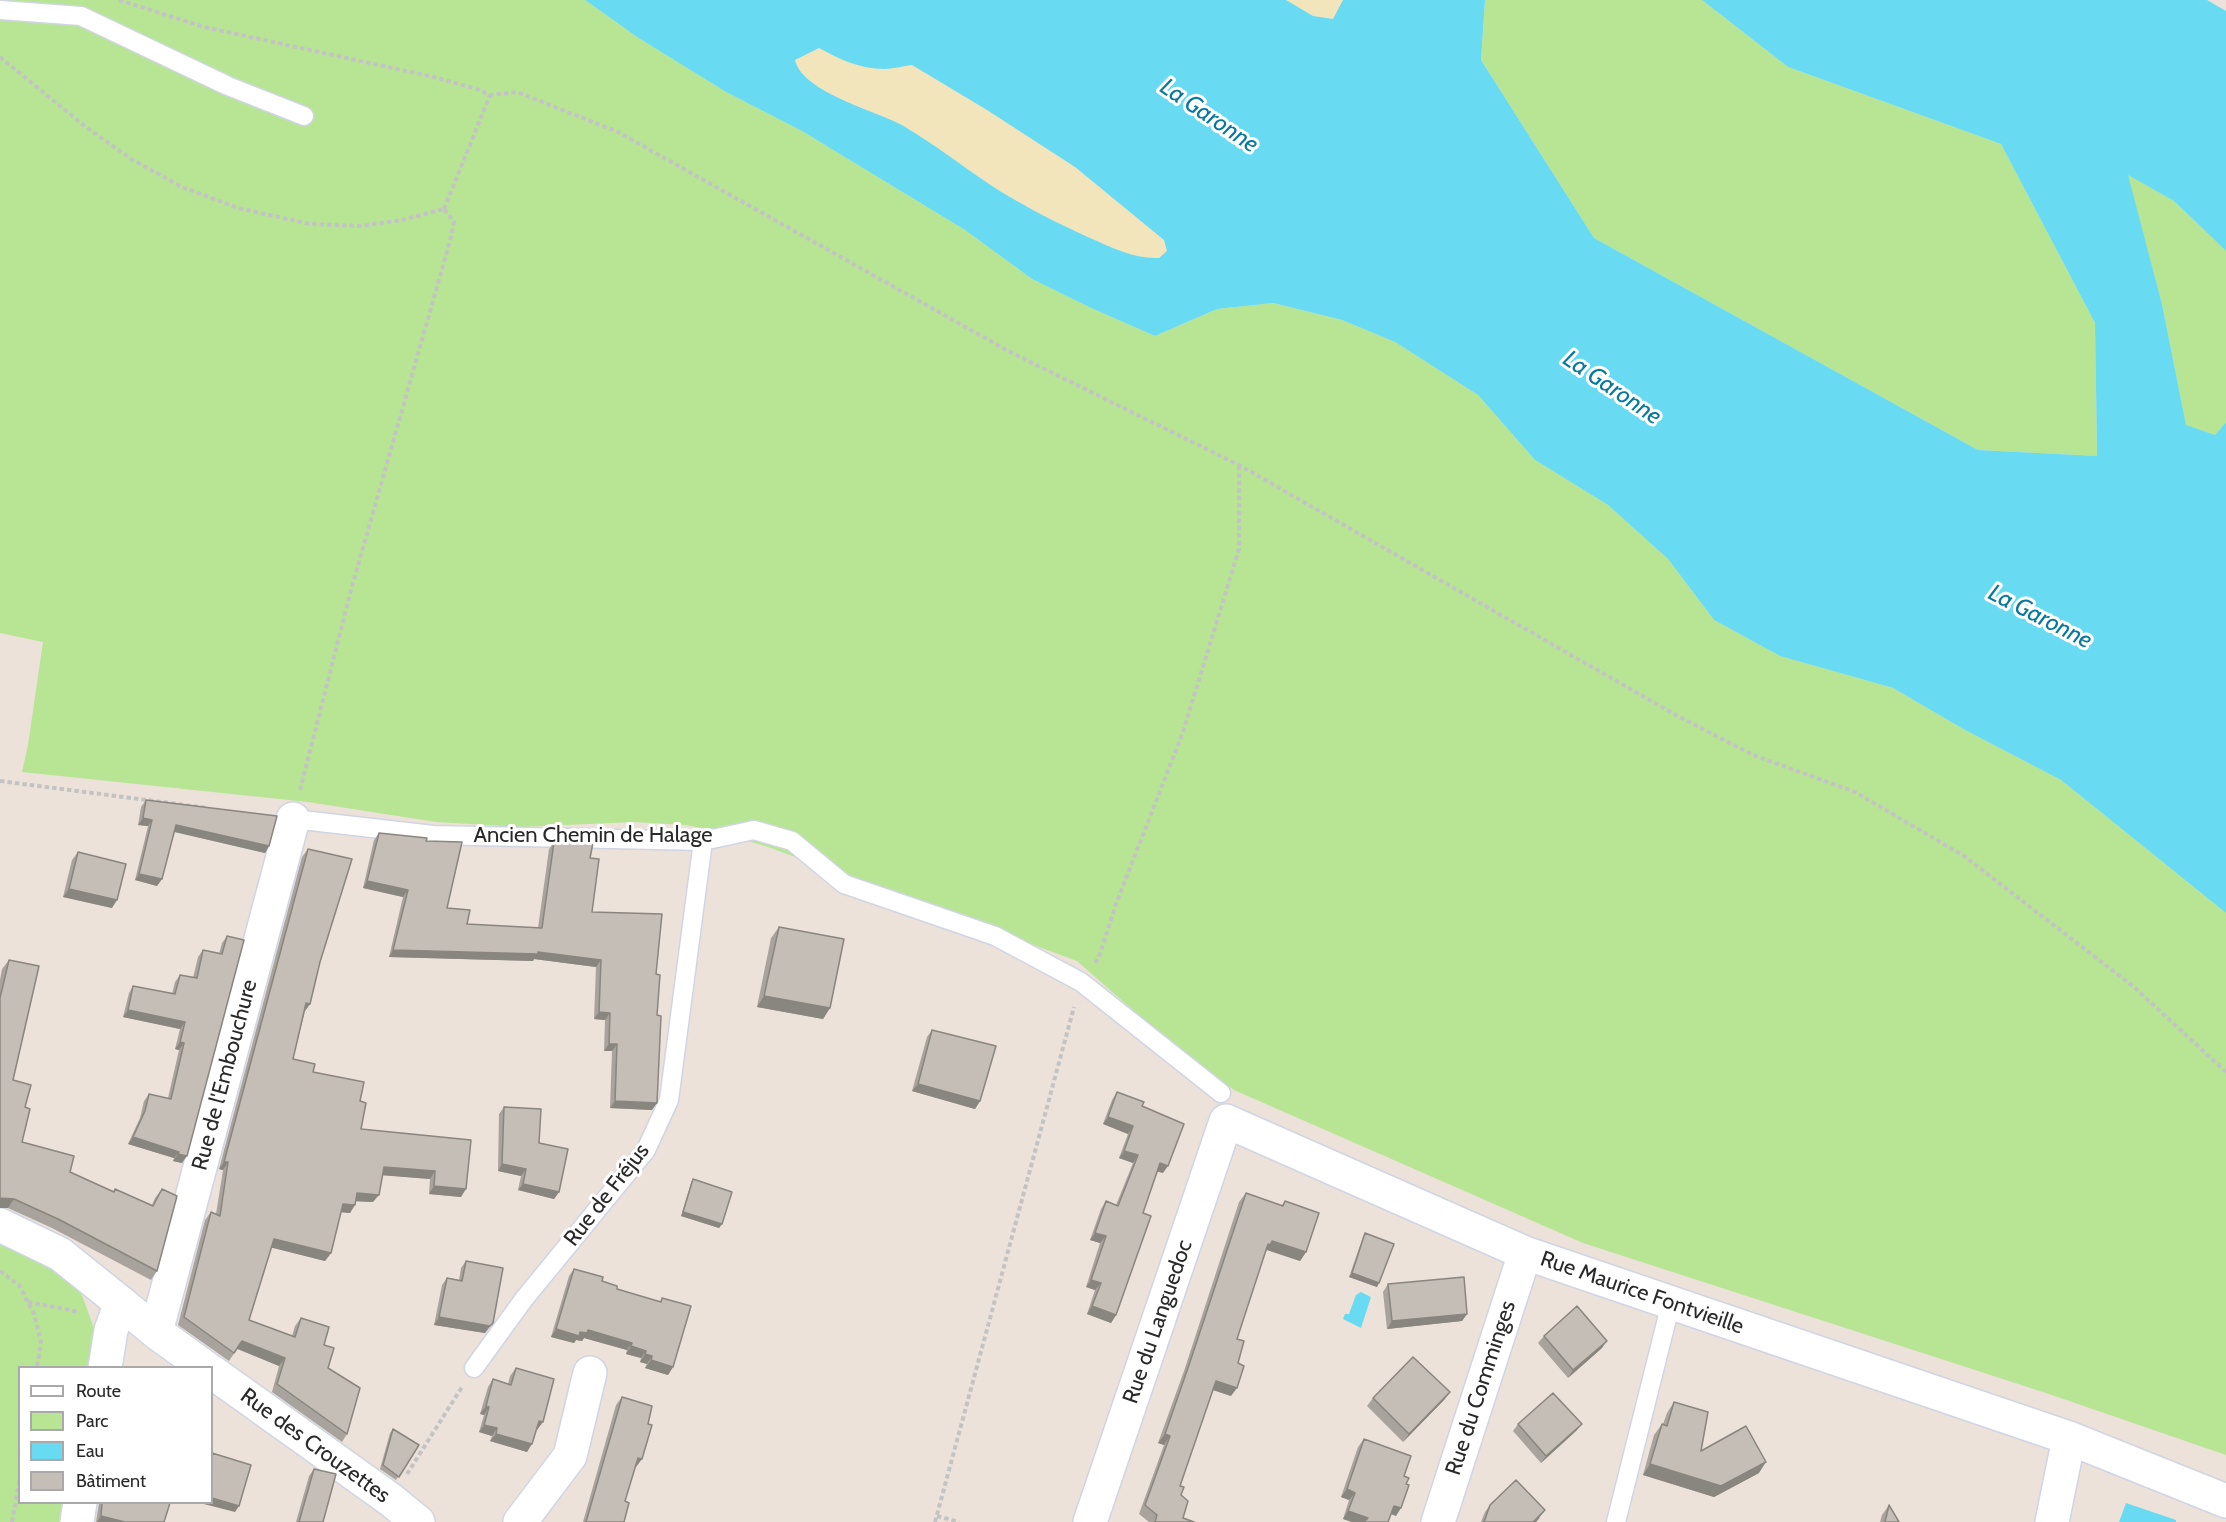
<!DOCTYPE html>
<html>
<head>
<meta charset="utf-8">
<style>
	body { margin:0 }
	#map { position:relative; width:2226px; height:1522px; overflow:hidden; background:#ece2da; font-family:Cabin,sans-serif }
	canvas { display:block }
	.legend { position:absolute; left:18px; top:1366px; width:195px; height:138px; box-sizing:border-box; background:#fff; border:2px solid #a9a9a9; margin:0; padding:8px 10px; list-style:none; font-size:18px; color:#292929 }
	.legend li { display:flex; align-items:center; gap:12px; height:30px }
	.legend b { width:30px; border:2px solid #a9a9a9 }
</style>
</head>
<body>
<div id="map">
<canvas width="2226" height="1522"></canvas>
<ul class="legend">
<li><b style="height:8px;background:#fff"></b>Route</li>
<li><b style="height:16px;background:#b7e594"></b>Parc</li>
<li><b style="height:16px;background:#68dbf3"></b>Eau</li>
<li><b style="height:16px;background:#c4beb6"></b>Bâtiment</li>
</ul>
</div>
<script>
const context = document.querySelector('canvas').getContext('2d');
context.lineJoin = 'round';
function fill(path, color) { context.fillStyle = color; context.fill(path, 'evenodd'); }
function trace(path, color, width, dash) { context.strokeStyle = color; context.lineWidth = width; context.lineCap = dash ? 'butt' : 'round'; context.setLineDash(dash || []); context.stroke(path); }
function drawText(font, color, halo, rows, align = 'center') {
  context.font = font + ' Cabin,sans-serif'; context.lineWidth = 6; context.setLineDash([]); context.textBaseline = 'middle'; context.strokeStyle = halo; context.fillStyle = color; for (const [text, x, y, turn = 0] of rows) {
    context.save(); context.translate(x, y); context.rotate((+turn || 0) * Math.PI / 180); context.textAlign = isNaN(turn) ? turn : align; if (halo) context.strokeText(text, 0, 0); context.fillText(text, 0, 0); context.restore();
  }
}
const green = new Path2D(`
	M0 0H585L637 37 726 92 802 131 965 230 1032 279 1091 308 1155 336 1217 309 1273 303 1342 320 1395 342 1478 395 1535 460 1608 505 1668 559 1714 620 1780 656 1893 688 1965 730 2061 780 2226 913V1455L2046 1393 1583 1243 1234 1090 1185 1056 1077 961 768 847 715 831 686 825 633 822 522 827 436 822 308 802 22 772 28 745 43 642 0 633Z
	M1485 0H1702L1788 67 2001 144 2095 323 2097 456 1978 450 1594 238 1481 60Z
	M2127 174 2174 201 2226 251V422L2215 435 2186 426 2162 304Z
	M0 1239 78 1284 95 1331 89 1367 20 1368V1502L65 1503 62 1522H0Z`);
const sand = new Path2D(`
	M1286 0H1343L1333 19 1313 16Z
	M819 48 838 58 885 69 912 65 987 110 1075 167 1164 240 1167 251 1160 258C1134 259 1113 248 1090 238 1055 222 1021 205 989 184 960 164 932 143 901 125 876 110 802 92 795 60Z`);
const water = new Path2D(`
	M585 0H1286L1313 16 1333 19 1343 0H1485L1481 60 1594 238 1978 450 2097 456 2095 323 2001 144 1788 67 1702 0H2207L2226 11V251L2174 201 2128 175 2162 304 2186 425 2215 435 2226 422V913L2061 780 1965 730 1893 688 1780 656 1714 620 1668 559 1608 505 1535 460 1478 395 1395 342 1342 320 1273 303 1217 309 1155 336 1091 308 1032 279 965 230 802 131 726 92 637 37ZM819 48C839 59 860 69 884 69 893 69 903 66 912 65L987 110 1075 167 1164 240 1167 251 1159 258C1134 259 1113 248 1090 238 1055 222 1021 205 989 184 960 164 932 143 902 125 876 111 802 92 795 60Z
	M1361 1292 1371 1297 1361 1328 1343 1319 1345 1314H1349L1356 1295Z
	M2126 1503 2176 1520V1522H2119Z`);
const path = new Path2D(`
	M119 0 204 27 434 77 477 89 490 95 517 92 618 132 1010 352 1239 465 1674 714 1753 755 1855 792 1964 856 2134 987 2226 1072
	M0 57 87 128 133 160 182 187 238 208 310 224 360 226 402 220 444 209
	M444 209 490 95
	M0 781 208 808
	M300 790 351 590 450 241 454 222 444 209
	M1095 963 1099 957 1116 904 1183 732 1239 549V465
	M0 1271 19 1285 34 1314 41 1342 37 1368
	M28 1302 80 1312
	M407 1474 462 1387
	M937 1516 959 1522
	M12 1522 20 1477
	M935 1522 1074 1007`);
const lane = new Path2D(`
	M0 10 81 16 228 86 304 116
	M293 819 433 835 703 841 754 830 792 841 844 884 995 936 1081 982 1221 1093
	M474 1368 524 1299 646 1150 669 1100 703 841
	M1616 1522 1671 1303`);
const street = new Path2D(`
	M121 1303 156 1332 206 1368
	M156 1332 293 819
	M212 1372 391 1500 418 1522
	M520 1522 570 1456 590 1373
	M1090 1522 1226 1121 1525 1253 2069 1438 2226 1501
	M1438 1522 1525 1253
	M2052 1522 2069 1438`);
const secondary = new Path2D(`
	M0 1225 60 1254 121 1303 111 1330 105 1368
	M77 1522 80 1502`);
const wall = new Path2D(`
	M146 800 269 846 265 853 174 832 162 879 157 886 135 880 148 826 138 825 141 807Z
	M379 833 426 841 447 908 467 924 538 928 549 849 554 842 590 858 592 912 656 974 652 1110 610 1108 612 1051H604L605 1020 594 1019 596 967 534 959 533 961 389 957 403 897 363 888 374 840Z
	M308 849 320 962 310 1004 305 1011 293 1059 360 1101 361 1129 471 1140 461 1197 429 1194 430 1179 383 1175 373 1202 356 1201 350 1213 341 1212 331 1253 325 1261 271 1247 249 1320 292 1336 295 1326 301 1318 324 1345 328 1368 347 1434 342 1442 272 1392 279 1366 237 1349 229 1361 178 1325 205 1220 211 1212 216 1214 223 1170 219 1169 302 857Z
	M78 852 112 908 63 897 72 860Z
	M779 927 830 1008 823 1019 757 1007 771 938Z
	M227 936 182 1163 173 1161 174 1158 128 1144 140 1118 144 1101 149 1094 168 1098 179 1050 175 1049 180 1029 123 1017 129 993 133 986 172 994 175 982 180 975 193 978 198 957 203 950 219 954 222 943Z
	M9 960 13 1080 25 1107 22 1142 70 1172 113 1192 115 1189 152 1205 155 1198 162 1189 157 1271 151 1280 52 1228 8 1208H0V980L2 969Z
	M932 1030 980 1101 975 1109 912 1091 927 1037Z
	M1117 1092 1142 1106 1163 1173 1158 1171 1143 1213 1116 1315 1111 1323 1087 1314 1095 1290 1086 1287 1100 1243 1090 1240 1101 1209 1106 1201 1116 1205 1133 1163 1119 1158 1128 1134 1103 1124 1112 1100Z
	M504 1107 539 1143 559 1192 554 1199 518 1190 521 1176 498 1171 499 1114Z
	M693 1179 722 1224 719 1228 681 1216 691 1183Z
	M1246 1193 1281 1206 1285 1201 1306 1252 1300 1261 1267 1250 1265 1253 1237 1339 1238 1363 1231 1396 1213 1390 1180 1486 1183 1518 1194 1522H1149L1139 1514 1164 1445 1158 1443 1184 1371 1239 1202Z
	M1365 1233 1377 1287 1349 1277 1363 1237Z
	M466 1261 493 1323 485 1333 434 1325 442 1285 447 1278 459 1280 461 1268Z
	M574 1269 617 1289 660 1302 662 1298 673 1367 668 1375 645 1368 647 1364 640 1362 641 1358 626 1354 627 1350 584 1338 582 1341 576 1340 574 1343 551 1337 569 1276Z
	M1388 1284 1467 1314 1462 1321 1387 1329 1383 1292Z
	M1544 1336 1602 1348 1568 1378 1538 1343Z
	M516 1368 537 1430 536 1429 527 1452 490 1441 492 1436 479 1432 484 1415 480 1414 488 1387 493 1379 508 1384 510 1376Z
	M1450 1392 1444 1400 1403 1442 1367 1406 1373 1398Z
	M622 1397 648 1424 642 1459 635 1467 625 1501 624 1522H583L616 1405Z
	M1674 1402 1701 1451 1759 1473 1714 1497 1643 1475 1654 1435 1662 1424H1663L1667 1413Z
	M1518 1424H1582L1576 1431 1541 1463 1513 1431Z
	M393 1429 419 1445 396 1480 380 1469 390 1433Z
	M1364 1439 1404 1476 1396 1516 1391 1514 1388 1522H1352L1343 1519 1349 1500 1341 1497 1358 1447Z
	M314 1469 323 1522H296L309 1476Z
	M99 1503H170L164 1522H96Z
	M1490 1505 1540 1518 1536 1522H1481L1485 1512Z
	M1889 1505 1899 1522H1880L1882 1515Z`);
const shadedWall = new Path2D(`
	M143 818 152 820 148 826 138 825Z
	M176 825 269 846 265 853 171 831Z
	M139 874 162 879 157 886 135 880Z
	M367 881 408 890 403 897 363 888Z
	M69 889 117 900 112 908 63 897Z
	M393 950 538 952 601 960 596 967 534 959 533 961 389 957Z
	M764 996 830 1008 823 1019 757 1007Z
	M306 1003 310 1004 305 1011Z
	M128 1010 185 1022 180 1029 123 1017Z
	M599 1012 610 1013 605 1020 594 1019Z
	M180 1042 184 1043 179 1050 175 1049Z
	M609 1044H617L612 1051H604Z
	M918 1084 980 1101 975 1109 912 1091Z
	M615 1101 657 1103 652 1110 610 1108Z
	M1108 1117 1133 1126 1128 1134 1103 1124Z
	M133 1137 179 1152 174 1158 128 1144Z
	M1124 1151 1138 1155 1133 1163 1119 1158Z
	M178 1154 187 1156 182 1163 173 1161Z
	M224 1162H228L223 1170 219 1169Z
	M1160 1163 1168 1166 1163 1173 1155 1171Z
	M502 1164 526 1169 521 1176 498 1171Z
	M384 1167 435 1171 430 1179 379 1175Z
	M523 1184 559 1192 554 1199 518 1190Z
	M434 1186 466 1189 461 1197 429 1194Z
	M357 1193 379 1195 373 1202 351 1201Z
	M0 1198 14 1199 8 1208H0Z
	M343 1204 355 1205 350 1213 338 1212Z
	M683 1212 722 1224 719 1228 681 1216Z
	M1095 1233 1106 1236 1100 1243 1090 1240Z
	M274 1239 331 1253 325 1261 269 1247Z
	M1272 1241 1306 1252 1300 1261 1267 1250 1264 1254 1268 1244Z
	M1352 1273 1379 1283 1377 1287 1349 1277Z
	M1091 1280 1101 1283 1095 1290 1086 1287Z
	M1092 1306 1116 1315 1111 1323 1087 1314Z
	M1467 1314 1462 1321 1387 1329 1392 1321Z
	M439 1317 490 1326 485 1333 434 1325Z
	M556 1329 580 1332 588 1330 632 1343 627 1350 584 1338 582 1341 576 1340 574 1343 551 1337Z
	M242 1341 285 1358 279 1366 236 1348Z
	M1607 1341 1602 1348 1568 1378 1573 1370Z
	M631 1346 646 1351 641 1358 626 1354Z
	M645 1354 652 1356 647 1364 640 1362Z
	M651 1360 673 1367 668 1375 645 1368Z
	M1216 1381 1237 1388 1231 1396 1210 1389Z
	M1450 1392 1444 1400 1403 1442 1409 1434Z
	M486 1406 489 1407 484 1415 480 1414Z
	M539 1421 543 1422 537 1430 533 1429Z
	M1582 1424 1576 1431 1541 1463 1546 1456Z
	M484 1425 497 1428 492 1436 479 1432Z
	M496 1434 532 1444 527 1452 490 1441Z
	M1165 1434 1170 1436 1164 1445 1158 1443Z
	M638 1458 642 1459 636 1467 632 1466Z
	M1766 1462 1759 1473 1714 1497 1643 1475 1650 1464Z
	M1347 1489 1355 1493 1349 1500 1341 1497Z
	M212 1498 239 1506 235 1512 200 1503H212Z
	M1394 1506 1401 1508 1396 1516 1389 1513Z
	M1545 1510 1536 1522H1533Z
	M1348 1511 1368 1518 1365 1522H1352L1343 1519Z
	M101 1516 125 1522H97Z`);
const building = new Path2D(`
	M146 800 277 816 269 846 176 825 162 879 139 874 152 820 143 818Z
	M379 833 427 838 426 841 462 842 447 908 470 910 467 924 542 928 554 842 593 843 590 858 599 859 592 912 662 914 656 974 660 975 657 1015 661 1016 657 1103 615 1101 617 1044H609L610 1013 599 1012 601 960 538 952V954L393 950 408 890 367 881Z
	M308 849 352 859 320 962 310 1004 306 1003 293 1059 315 1064 313 1072 364 1082 360 1101 366 1103 361 1129 471 1140 466 1189 434 1186 435 1171 384 1167 379 1195 357 1193 355 1205 343 1204 331 1253 274 1239 249 1320 295 1337 301 1318 329 1327 324 1345 334 1348 328 1368 360 1388 347 1434 277 1384 285 1358 242 1341 234 1353 184 1317 211 1212 220 1216 228 1162H224Z
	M78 852 126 864 117 900 69 889Z
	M779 927 844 939 830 1008 764 996Z
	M227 936 244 940 187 1156 178 1154 179 1152 133 1137 145 1111 149 1094 171 1099 184 1043 180 1042 185 1022 128 1010 133 986 175 994 180 975 197 978 203 950 222 954Z
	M9 960 39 966 13 1080 31 1085 25 1107 30 1109 22 1142 74 1156 70 1172 114 1192 115 1189 153 1206 162 1189 177 1196 157 1271 58 1219 14 1199 0 1198V998Z
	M932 1030 996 1046 980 1101 918 1084Z
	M1117 1092 1144 1102 1142 1106 1184 1124 1168 1166 1160 1163 1143 1213 1151 1216 1116 1315 1092 1306 1101 1283 1091 1280 1106 1236 1095 1233 1106 1201 1118 1206 1138 1155 1124 1151 1133 1126 1108 1117Z
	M504 1107 541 1109 539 1143 568 1149 559 1192 523 1184 526 1169 502 1164Z
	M693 1179 732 1192 722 1224 683 1212Z
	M1246 1193 1283 1206 1285 1201 1319 1213 1306 1252 1272 1241 1270 1245 1268 1244 1237 1339 1244 1341 1238 1363 1244 1366 1237 1388 1216 1381 1180 1486 1184 1487 1181 1495 1188 1501 1183 1518 1194 1522H1155L1157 1515 1145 1505 1170 1436 1165 1434 1190 1362Z
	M1365 1233 1394 1244 1379 1283 1352 1273Z
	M466 1261 503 1268 493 1323 490 1326 439 1317 447 1278 462 1281Z
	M574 1269 603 1277 602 1281 617 1286V1289L661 1302 662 1298 691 1306 673 1367 651 1360 652 1356 645 1354 646 1351 631 1346 632 1343 588 1330 587 1333 580 1332 579 1336 556 1329Z
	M1464 1277 1467 1314 1392 1321 1388 1284Z
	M1577 1306 1607 1341 1573 1370 1544 1336Z
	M1413 1357 1450 1392 1409 1434 1373 1398Z
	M516 1368 554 1379 543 1422 539 1421 532 1444 496 1434 497 1428 484 1425 489 1407 486 1406 493 1379 511 1385Z
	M1553 1393 1582 1424 1546 1456 1518 1424Z
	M622 1397 652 1406 648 1424 652 1425 642 1459 638 1458 625 1501 629 1503 624 1522H586Z
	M1674 1402 1708 1412 1701 1451 1746 1426 1766 1462 1721 1486 1650 1464 1662 1424 1667 1426Z
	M393 1429 419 1445 399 1477 383 1465Z
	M1364 1439 1411 1456 1404 1476 1409 1478 1406 1484 1409 1485 1401 1508 1394 1506 1388 1522H1364L1368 1518 1348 1511 1355 1493 1347 1489Z
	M212 1453 251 1465 239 1506 212 1498Z
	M314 1469 336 1474 323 1522H299Z
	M1516 1480 1545 1510 1533 1522H1484L1490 1505Z
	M102 1503H170L164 1522H125L101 1516Z
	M1889 1505 1899 1522H1885Z`);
const streetNames = [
	["Ancien Chemin de Halage",593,836],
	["Rue de l'Embouchure",225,1075,-75],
	["Rue de Fréjus",607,1195,-52],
	["Rue Maurice Fontvieille",1642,1293,19],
	["Rue du Languedoc",1158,1322,-71],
	["Rue du Comminges",1481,1388,-72],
	["Rue des Crouzettes",315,1446,36]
];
const waterNames = [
	["La Garonne",1209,116,34],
	["La Garonne",1612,388,34],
	["La Garonne",2040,617,27]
];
fill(green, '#b7e594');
fill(sand, '#f3e5bb');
fill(water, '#68dbf3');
trace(lane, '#cfd5e3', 21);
trace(street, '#cfd5e3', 36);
trace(secondary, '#cfd5e3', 36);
trace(path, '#c3c3c3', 4, [4.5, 3]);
trace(lane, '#fff', 18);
trace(street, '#fff', 33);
trace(secondary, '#fff', 33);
fill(wall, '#a9a39d');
fill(shadedWall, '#89857f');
fill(building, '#c4beb6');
trace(building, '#89857f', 1.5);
drawText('22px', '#292929', '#fff', streetNames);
drawText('italic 24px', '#08789d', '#fff', waterNames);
</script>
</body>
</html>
